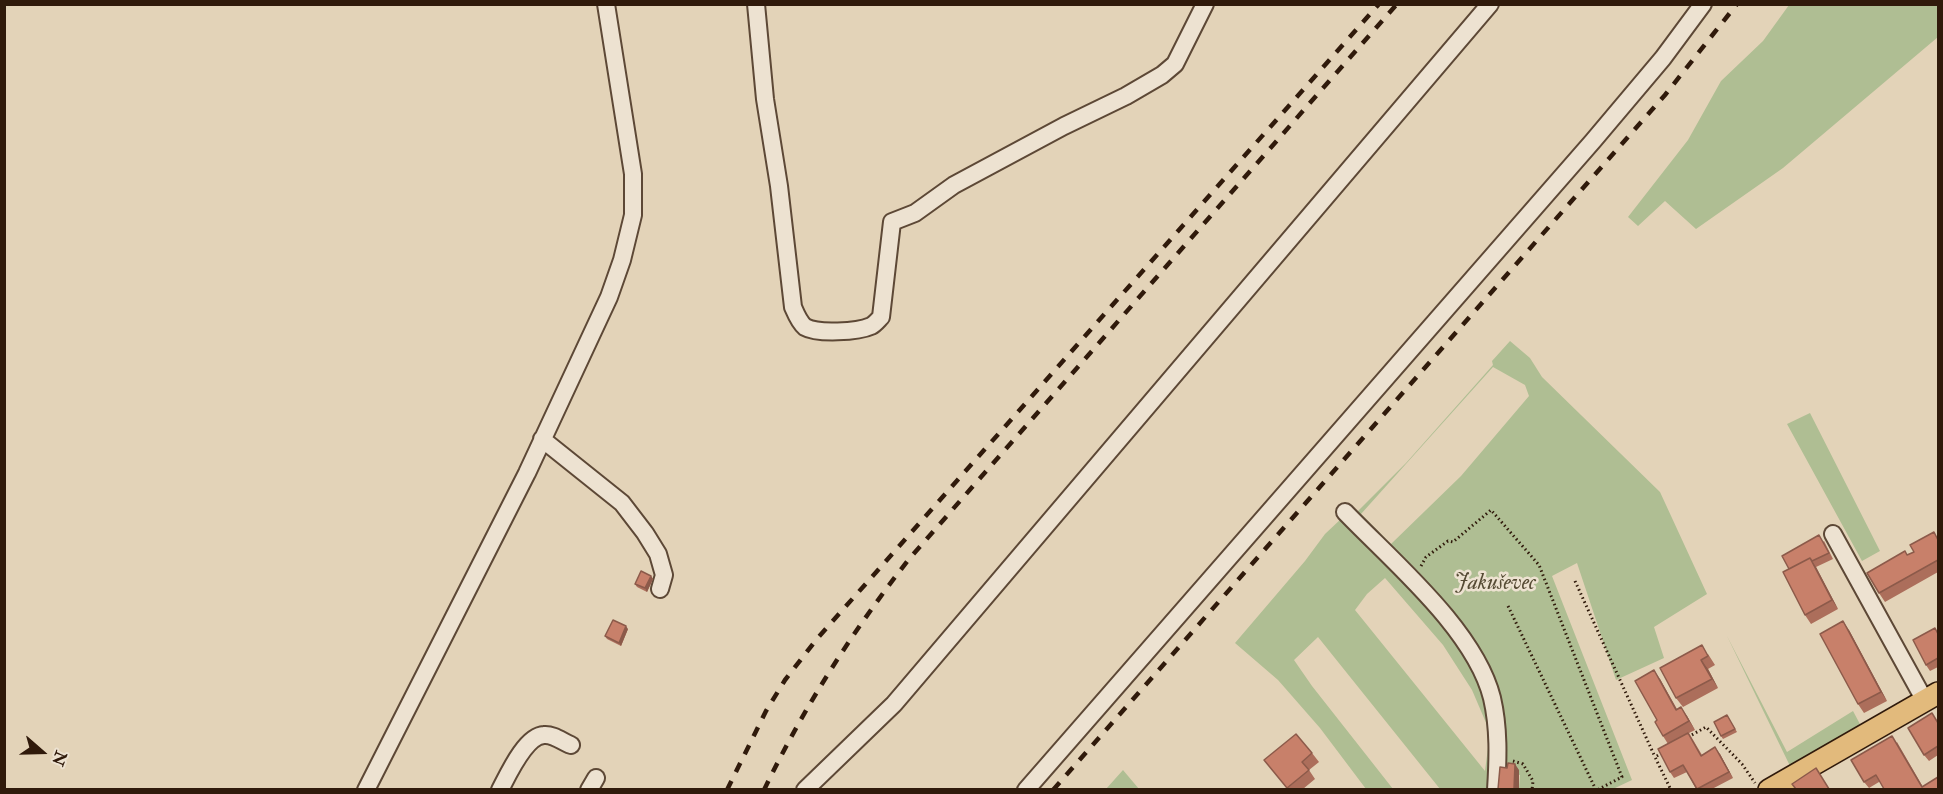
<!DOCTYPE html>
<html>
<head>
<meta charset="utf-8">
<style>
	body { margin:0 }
	#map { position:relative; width:1943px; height:794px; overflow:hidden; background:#e3d3b8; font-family:"IM FELL Double Pica",serif }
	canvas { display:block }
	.frame { position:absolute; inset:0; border:6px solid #301a0b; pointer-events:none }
	.north { position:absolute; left:12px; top:722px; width:60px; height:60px; -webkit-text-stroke:4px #ede2d1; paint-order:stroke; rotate:110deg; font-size:16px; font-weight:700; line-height:24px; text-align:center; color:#301a0b }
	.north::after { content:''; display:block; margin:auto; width:21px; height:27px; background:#301a0b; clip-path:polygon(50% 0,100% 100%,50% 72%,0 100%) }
</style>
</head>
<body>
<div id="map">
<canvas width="1943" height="794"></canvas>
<div class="frame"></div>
<div class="north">N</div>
</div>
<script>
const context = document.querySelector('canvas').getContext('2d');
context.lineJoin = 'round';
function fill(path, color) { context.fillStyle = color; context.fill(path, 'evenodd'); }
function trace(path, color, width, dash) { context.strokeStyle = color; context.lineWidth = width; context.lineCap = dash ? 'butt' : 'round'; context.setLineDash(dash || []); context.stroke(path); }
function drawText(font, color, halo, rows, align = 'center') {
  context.font = font + ' "IM FELL Double Pica",serif'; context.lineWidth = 5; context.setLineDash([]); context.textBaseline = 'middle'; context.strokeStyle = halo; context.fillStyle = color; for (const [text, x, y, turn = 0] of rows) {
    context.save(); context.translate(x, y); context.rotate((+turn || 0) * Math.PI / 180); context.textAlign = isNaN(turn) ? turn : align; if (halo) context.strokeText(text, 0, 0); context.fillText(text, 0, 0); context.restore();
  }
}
const green = new Path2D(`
	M1789 5H1938V37L1783 168 1696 229 1665 201 1638 226 1628 217 1688 140 1721 81 1763 41Z
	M1510 341 1530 358 1542 377 1660 492 1707 594 1654 627 1664 658 1616 680 1577 563 1552 576 1632 780 1613 789H1519L1520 775 1504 773 1494 690 1355 514 1406 463 1493 365 1492 361ZM1493 367 1525 385 1529 396 1461 476 1391 544 1361 514Z
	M1810 413 1880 551 1862 561 1787 424Z
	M1342 518 1449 625 1490 704 1491 789H1440L1318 637 1294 660 1312 686 1393 789H1366L1320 728 1278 680 1235 643 1305 561 1325 534ZM1385 578 1443 645 1472 690 1490 732 1485 771 1355 610 1367 594Z
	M1727 636 1787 752 1853 711 1861 726 1790 766Z
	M1123 770 1139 789H1106Z`);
const path = new Path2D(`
	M1421 566 1426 557 1448 541 1453 542 1491 510 1539 565 1622 777 1597 790
	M1575 581 1655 757
	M1508 606 1596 790
	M1688 737 1706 727 1742 764 1755 783
	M1662 753 1655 757 1671 790
	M1513 761 1523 764 1533 781 1532 790`);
const minor = new Path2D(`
	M756 4 765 99 779 186 793 307C796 314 799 322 805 327 817 334 858 332 871 326 875 324 878 320 881 317L892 222 915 213 954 185 1064 126 1126 96 1162 75 1175 64 1205 4
	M542 439 622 503 645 533 658 554 664 575 660 589
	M1345 512C1392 561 1475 630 1492 698 1499 728 1498 758 1496 790
	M1833 534 1925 701
	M366 790 527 473 609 297 622 260 633 215V174L606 4
	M500 790C508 775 525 736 544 735 553 734 563 742 571 745
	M589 790 596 778
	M805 790 894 704 1490 4
	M1026 790 1593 141 1663 58 1703 4`);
const major = new Path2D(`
	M1769 790 1938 693`);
const rail = new Path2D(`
	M727 790 766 711 785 680 816 640 1379 4
	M764 790C804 707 852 632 909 559L1397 4
	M1053 790 1665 95 1737 4`);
const wall = new Path2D(`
	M1938 538V572L1885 602 1879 593 1908 555Z
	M1824 541 1833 559 1816 567 1838 609 1811 624 1805 615 1789 569Z
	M651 576 653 579 647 592 637 587 635 584Z
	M628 629 621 646 607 639 605 636Z
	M1849 630 1887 701 1864 713 1858 704Z
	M1938 632V667L1930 671 1926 665Z
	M1708 654 1715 665 1708 669 1718 688 1683 707 1676 698 1660 668Z
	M1660 679 1677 709 1687 716 1695 730 1689 733 1702 755 1720 754 1733 778 1712 789H1696L1687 772 1674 778 1670 772 1668 744 1663 736 1657 720Z
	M1727 715 1737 732 1723 739 1721 736Z
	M1938 723V755L1929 761 1924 755Z
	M1897 742 1923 787 1938 789 1879 782 1869 788 1864 782Z
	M1312 753 1319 762 1309 770 1315 779 1303 789H1288L1264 760Z`);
const shadedWall = new Path2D(`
	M1810 558 1816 567 1838 609 1832 600Z
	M651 576 653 579 647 592 645 588Z
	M1843 621 1849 630 1887 701 1881 692Z
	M626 626 628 629 621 646 619 643Z
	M1701 660 1708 669 1718 688 1712 679Z
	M1654 670 1660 679 1682 719 1676 710Z
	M1681 707 1687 716 1695 730 1689 721Z
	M1715 747 1720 754 1733 778 1729 772Z
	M1515 764 1519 770V789H1514Z`);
const building = new Path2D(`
	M1934 532 1938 540V560L1879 593 1867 573 1905 551 1907 555 1914 552 1910 545Z
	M1819 535 1829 553 1812 561 1810 558 1789 569 1782 556Z
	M1810 558 1832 600 1805 615 1783 572Z
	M641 571 651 576 645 588 635 584Z
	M613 620 626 626 619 643 605 636Z
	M1843 621 1881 692 1858 704 1820 634Z
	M1935 628 1938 634V658L1926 665 1913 640Z
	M1702 645 1708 656 1701 660 1712 679 1676 698 1660 668Z
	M1654 670 1676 710 1681 707 1689 721 1663 736 1655 722 1657 720 1635 681Z
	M1932 713 1938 723V746L1924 755 1908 728Z
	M1727 715 1735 729 1721 736 1714 722Z
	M1688 733 1701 756 1715 747 1729 772 1697 789 1683 765 1670 772 1658 749Z
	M1296 734 1312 753 1302 762 1309 770 1287 788 1264 760Z
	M1892 736 1922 787 1938 777V789H1884L1876 775 1864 782 1851 760Z
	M1508 763 1515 764 1514 789H1498L1500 767 1507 768Z
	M1816 768 1829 789H1796L1792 784Z`);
const parkNames = [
	["Jakuševec",1495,584]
];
fill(green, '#afbe93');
trace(minor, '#5d4836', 20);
trace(major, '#301a0b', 24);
trace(path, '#301a0b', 3, [1.5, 3]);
trace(minor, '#ede2d1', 16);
trace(major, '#e2ba7c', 21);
trace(rail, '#301a0b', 4.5, [10, 10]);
fill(wall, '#ac6e5b');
fill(shadedWall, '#8c5a4a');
fill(building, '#c8806a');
trace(building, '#8c5a4a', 1.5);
drawText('italic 22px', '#564b34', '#ede2d1', parkNames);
</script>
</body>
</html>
